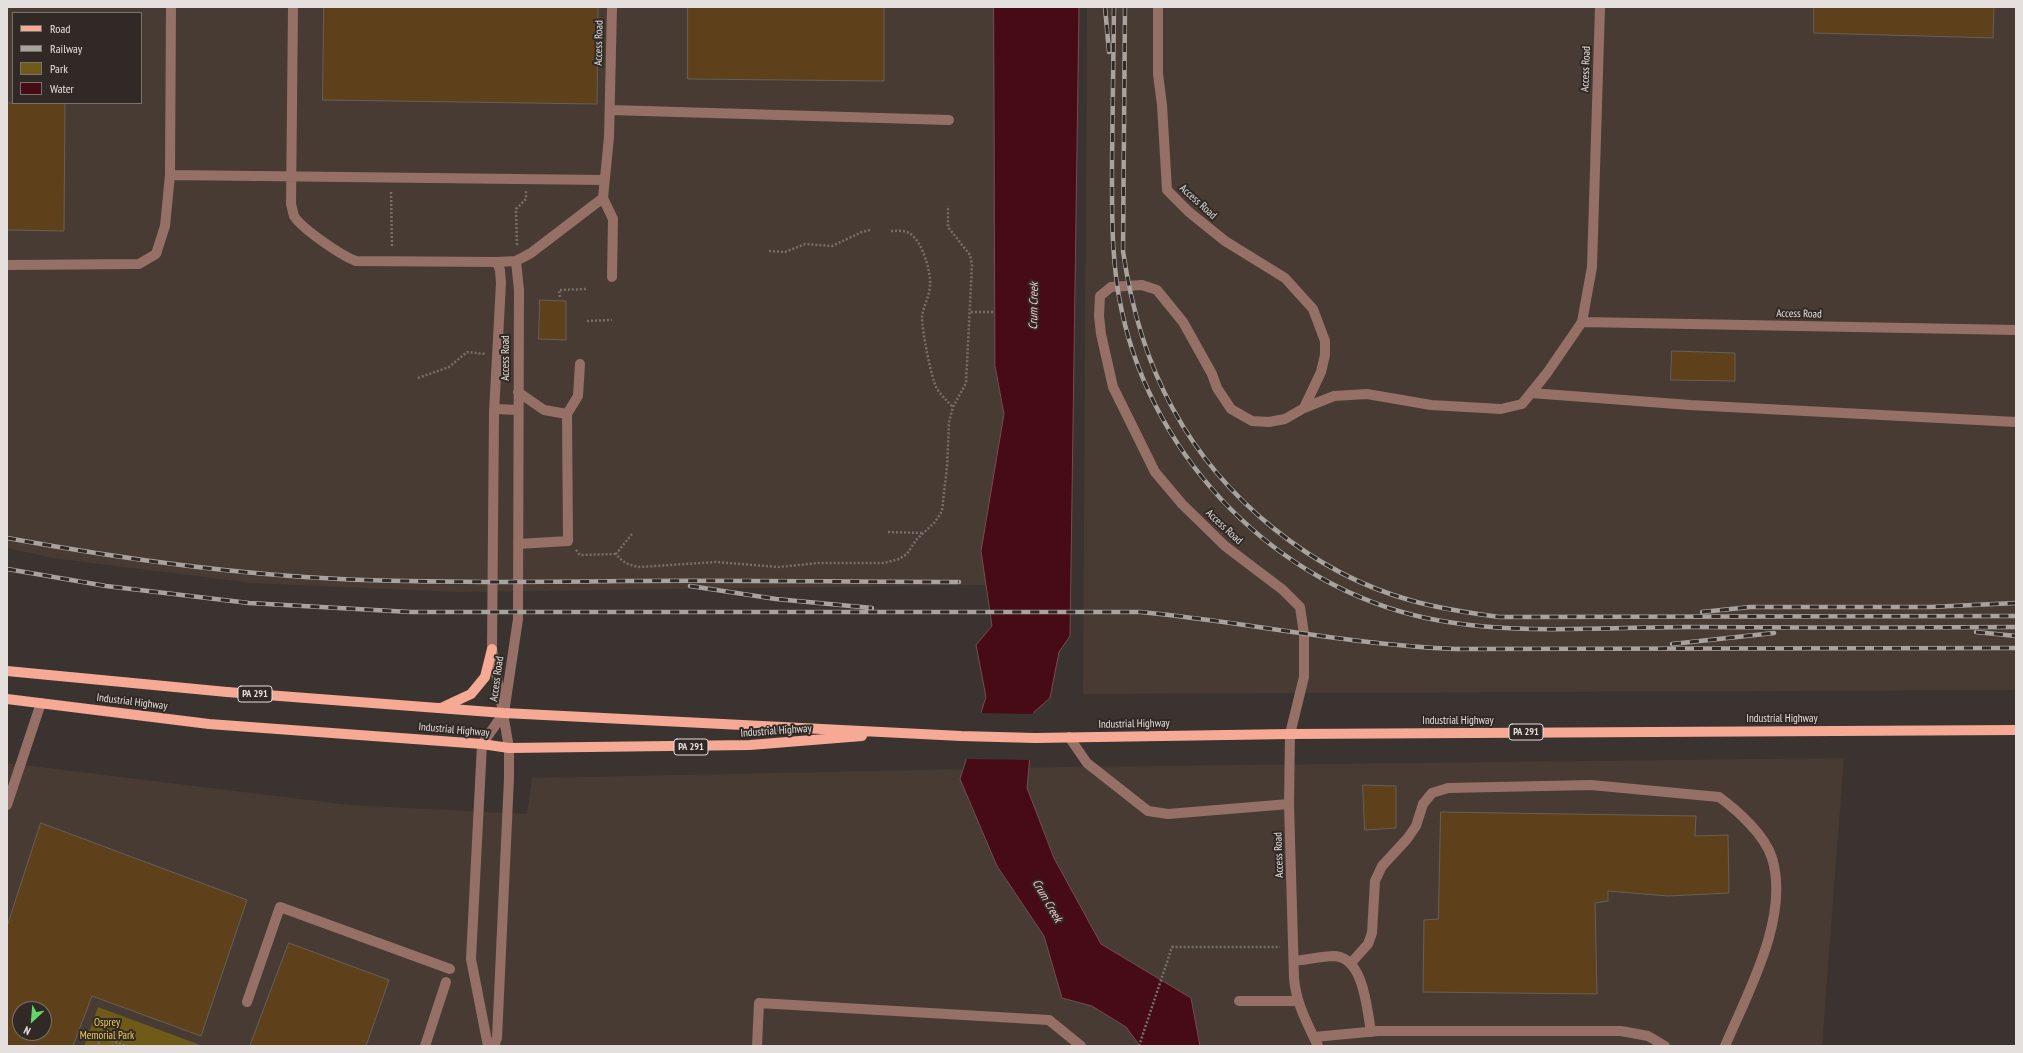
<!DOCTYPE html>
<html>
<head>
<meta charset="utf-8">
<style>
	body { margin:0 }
	#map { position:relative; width:2023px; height:1053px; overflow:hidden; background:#3a332f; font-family:"PT Sans Narrow",sans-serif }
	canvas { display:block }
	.frame { position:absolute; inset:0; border:8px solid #e5e0dd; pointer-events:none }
	.legend { position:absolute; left:12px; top:12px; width:130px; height:92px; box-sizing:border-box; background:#302925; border:1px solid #78726f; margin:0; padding:5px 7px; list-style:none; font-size:12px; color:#e5e0dd }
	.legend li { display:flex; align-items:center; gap:8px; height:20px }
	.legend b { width:20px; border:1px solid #78726f }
	.north { position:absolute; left:12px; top:1001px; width:40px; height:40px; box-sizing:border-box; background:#302925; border:1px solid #78726f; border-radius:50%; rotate:206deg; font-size:11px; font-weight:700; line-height:16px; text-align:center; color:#e5e0dd }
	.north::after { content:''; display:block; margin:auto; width:14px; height:18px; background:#63d468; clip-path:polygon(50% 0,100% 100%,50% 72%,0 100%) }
</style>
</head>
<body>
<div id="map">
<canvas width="2023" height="1053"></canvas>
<div class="frame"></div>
<ul class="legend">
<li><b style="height:5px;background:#f6aa96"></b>Road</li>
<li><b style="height:5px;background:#a9a3a0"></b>Railway</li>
<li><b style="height:11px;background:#6f5a17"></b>Park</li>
<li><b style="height:11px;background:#470b15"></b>Water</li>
</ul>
<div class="north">N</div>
</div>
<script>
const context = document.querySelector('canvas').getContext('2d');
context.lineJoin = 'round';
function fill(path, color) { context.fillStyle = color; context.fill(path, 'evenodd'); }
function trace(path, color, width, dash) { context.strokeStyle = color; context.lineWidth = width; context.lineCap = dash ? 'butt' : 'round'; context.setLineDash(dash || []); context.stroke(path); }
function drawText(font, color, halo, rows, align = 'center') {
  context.font = font + ' "PT Sans Narrow",sans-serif'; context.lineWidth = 4; context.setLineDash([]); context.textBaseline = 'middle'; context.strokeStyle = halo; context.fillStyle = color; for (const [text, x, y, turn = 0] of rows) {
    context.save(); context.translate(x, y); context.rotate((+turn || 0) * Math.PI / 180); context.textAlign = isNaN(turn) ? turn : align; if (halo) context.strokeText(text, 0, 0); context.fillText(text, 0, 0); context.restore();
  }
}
const built = new Path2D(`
	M7 7H994L995 366 1004 414 981 551 987 585 455 592 251 583 52 558 7 548ZM13 13H141V103H13Z
	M1087 7H2016V690L1083 694Z
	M1844 758 1822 1046H7V763L350 805 527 814 532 778 1068 767ZM20 1009H44V1033H20Z`);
const green = new Path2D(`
	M98 1007 203 1046H84Z`);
const water = new Path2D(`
	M994 7H1079L1070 636 1059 652 1050 698 1034 712 1027 788 1054 858 1101 944 1191 998 1200 1046H1140L1126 1027 1092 1006 1062 998 1044 936 997 866 960 779 986 697 976 645 992 626 981 551 1004 414 995 366Z`);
const pier = new Path2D(`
	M978 713 1036 714 1032 760 964 759Z`);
const building = new Path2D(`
	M324 7H598L597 104 323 100Z
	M688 7H884V81L688 79Z
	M1814 7H1994L1993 38 1814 33Z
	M7 103H65L64 231 7 230Z
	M540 300 566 301V340L539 339Z
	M1672 351 1735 353V381L1671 380Z
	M1363 785 1396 786V828L1365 830Z
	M1441 812 1696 816 1695 836 1728 835 1729 893 1668 896 1608 891V901L1595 903 1597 994 1423 992 1424 920 1438 919Z
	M41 823 247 900 201 1036 92 996 73 1046H7V927ZM20 1009H44V1033H20Z
	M289 943 389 980 366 1046H250Z`);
const path = new Path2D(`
	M391 192 392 248
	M891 231C897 231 904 230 909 233 922 240 931 271 930 285 930 296 923 306 922 317 922 330 931 378 937 389 942 396 947 401 953 407
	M517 245 516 209 526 199V191
	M769 251 785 252 805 244 832 246 862 232 870 230
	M560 297 559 290 587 289
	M971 312H995
	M587 321 612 320
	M418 378 449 367 467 352 486 354
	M888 532 923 533
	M632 534 616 554C622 562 630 566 640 567L716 562 778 567 819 563H884L899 559 907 554 916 540 935 522 942 511 947 467 949 422 953 407 966 383 972 265 970 255 948 227V206
	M576 550 580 555 616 554
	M89 1032 126 1046
	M95 1035 100 1046
	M1139 1046 1172 947H1280`);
const minor = new Path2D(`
	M293 7 291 204C292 208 293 212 294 216 302 229 342 256 356 261L497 262 516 261 531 253 603 198 609 137 612 7
	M1158 7V74L1162 105 1167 190 1189 212 1225 241 1285 278 1313 309 1325 341V355L1321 372 1304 408 1285 419 1269 422 1252 421 1231 409 1217 388 1212 374 1183 322 1157 290 1142 285 1111 287 1100 296 1099 316 1101 334 1113 387 1155 472 1182 504 1225 546 1283 590 1300 607 1304 634V677L1290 734 1289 804 1294 978C1296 1003 1307 1023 1318 1046
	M610 110 949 120
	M170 175 604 180
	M603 198 613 219 612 277
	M7 265 139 264 156 254 165 226 170 175 171 7
	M1582 322 2016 330
	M518 392 544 410 567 414
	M1531 393 1690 405 2016 422
	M1304 408 1334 396 1367 394 1431 405 1501 409 1522 404 1547 373 1582 322 1592 267 1600 7
	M494 409 518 410
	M518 544 568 541 567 414 578 396 580 364
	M1069 737 1087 763 1148 811 1168 814 1289 804
	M7 805 41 703
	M1294 961C1307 960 1321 956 1334 956 1364 957 1367 1010 1371 1032
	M1351 963 1368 944 1372 933 1375 881 1382 866 1407 839 1416 826 1423 804 1432 793 1448 788 1591 785 1719 797C1737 810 1765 835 1772 858 1790 917 1748 992 1725 1046
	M1239 1001H1298
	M247 1002 280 907 450 969
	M1314 1037 1378 1031H1621L1648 1036 1665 1046
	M425 1046 446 982
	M488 1046 471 959 482 744 504 713 518 619 519 290 516 261
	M494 1046 497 1038 509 778V748L492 649 494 412 501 283 500 270 497 262
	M757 1046 759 1003 1049 1020 1081 1046`);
const major = new Path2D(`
	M7 671 227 692 504 713 961 736 1035 738 1290 734 2016 730
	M7 699 209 724 482 744 509 748 750 745 862 736
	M441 708 471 694 485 677 492 649`);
const rail = new Path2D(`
	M1105 7 1109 52
	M1114 7C1113 59 1113 111 1112 163 1112 213 1111 263 1122 312 1154 460 1277 586 1426 618 1511 636 1604 627 1690 627 1799 628 1907 628 2016 627
	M1125 7 1123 251C1131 306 1146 360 1173 409 1222 499 1313 574 1413 601 1441 609 1470 613 1499 617L2016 616
	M7 538C117 558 229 574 340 579 436 583 532 582 628 581 738 580 849 582 959 582
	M7 569 106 586 249 603 410 612H1141C1246 622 1350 645 1456 649L2016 648
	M690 586 776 599 872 608
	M1702 612 1750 607H1930L2016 603
	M1976 632 2016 636
	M1672 644 1774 633`);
const shields = [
	[255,694,34],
	[1526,732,34],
	[691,747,34]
];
const shieldNames = [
	["PA 291",255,694],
	["PA 291",1526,732],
	["PA 291",691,747]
];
const streetNames = [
	["Access Road",599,43,-89],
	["Access Road",1586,69,-88],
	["Access Road",1198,202,42],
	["Access Road",1799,314,1],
	["Access Road",506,358,-90],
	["Access Road",1224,527,43],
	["Access Road",497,679,-82],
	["Industrial Highway",132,702,7],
	["Industrial Highway",1782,719],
	["Industrial Highway",1458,721],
	["Industrial Highway",1134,724,-1],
	["Industrial Highway",454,730,5],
	["Industrial Highway",776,731,-4],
	["Access Road",1279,855,-92]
];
const parkNames = [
	["Osprey",107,1023],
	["Memorial Park",107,1036]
];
const waterNames = [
	["Crum Creek",1034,306,-89],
	["Crum Creek",1047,901,60]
];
fill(built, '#483b33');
fill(green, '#6f5a17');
fill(water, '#470b15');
trace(water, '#764b51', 1);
fill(pier, '#3a332f');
fill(building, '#5e411a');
trace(building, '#66605a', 1);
trace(path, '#76706c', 2.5, [2, 2]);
trace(minor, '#967066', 10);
trace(major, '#f6aa96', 10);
trace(rail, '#a9a3a0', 4.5);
trace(rail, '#302925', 3, [9]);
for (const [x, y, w] of shields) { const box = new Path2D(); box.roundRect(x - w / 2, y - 8, w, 16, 3); context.fillStyle = '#302925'; context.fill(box); trace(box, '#e5e0dd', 1); }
drawText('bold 10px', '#e5e0dd', null, shieldNames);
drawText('11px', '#e5e0dd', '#302925', streetNames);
drawText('11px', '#f3cb54', '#302925', parkNames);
drawText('italic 12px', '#fccbcb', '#302925', waterNames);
</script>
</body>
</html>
